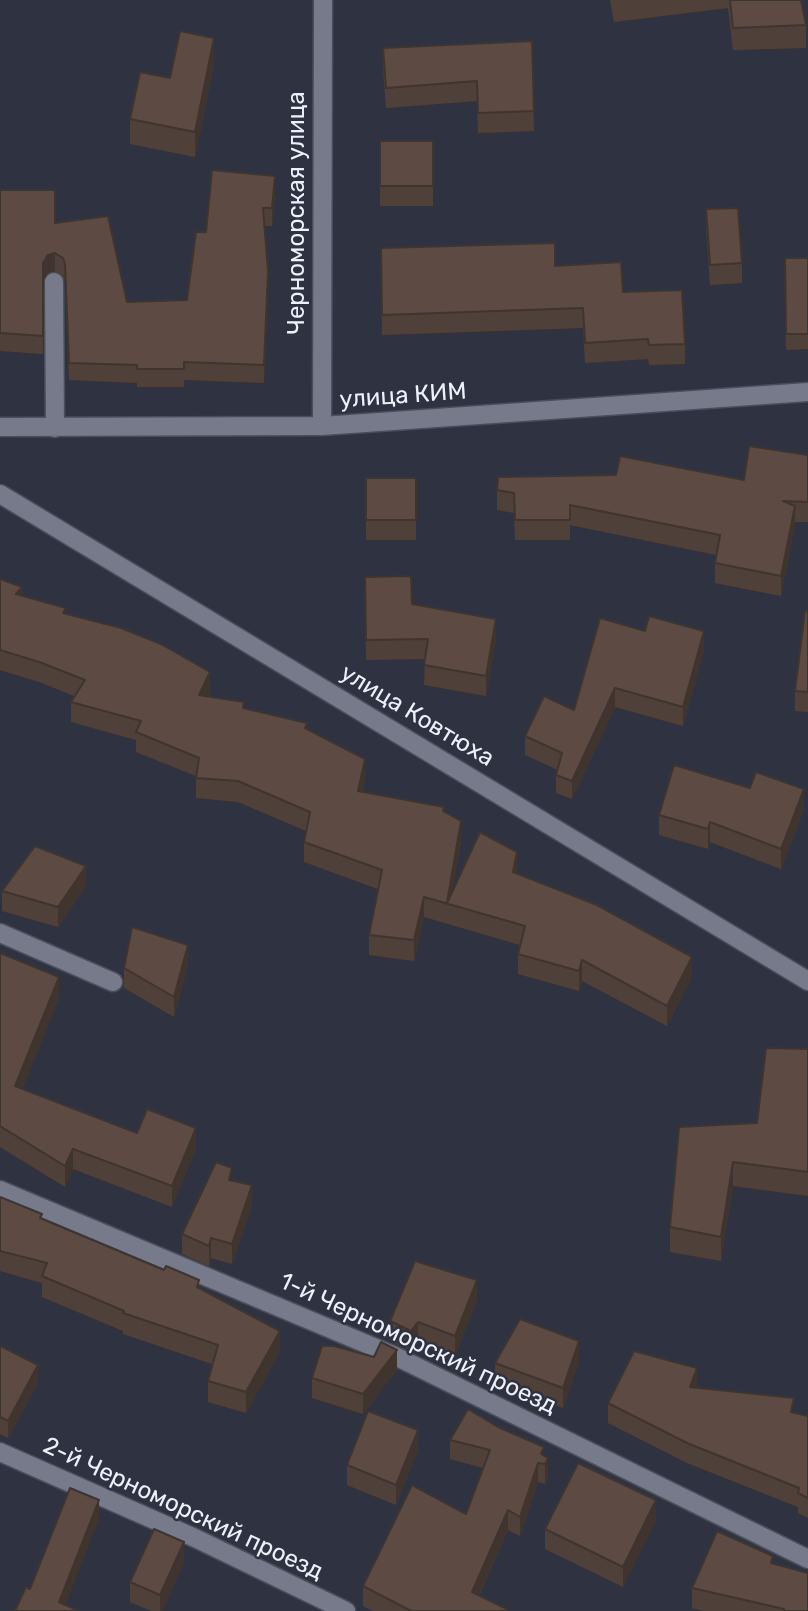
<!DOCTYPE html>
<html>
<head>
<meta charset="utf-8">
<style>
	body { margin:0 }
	canvas { display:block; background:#2f3241 }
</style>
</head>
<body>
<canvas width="808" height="1611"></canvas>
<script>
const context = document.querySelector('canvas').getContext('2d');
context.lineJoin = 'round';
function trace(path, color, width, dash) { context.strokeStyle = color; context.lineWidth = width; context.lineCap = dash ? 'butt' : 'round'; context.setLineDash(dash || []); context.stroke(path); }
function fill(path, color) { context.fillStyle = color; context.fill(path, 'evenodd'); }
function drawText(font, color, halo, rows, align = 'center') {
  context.font = font + ' Rubik,sans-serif'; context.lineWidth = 5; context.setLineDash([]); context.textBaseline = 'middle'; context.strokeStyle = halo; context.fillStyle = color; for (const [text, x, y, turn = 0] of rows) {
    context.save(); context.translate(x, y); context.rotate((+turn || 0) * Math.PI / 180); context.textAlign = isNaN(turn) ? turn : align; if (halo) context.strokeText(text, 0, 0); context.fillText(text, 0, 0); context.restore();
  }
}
const minor = new Path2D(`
	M54 282 55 428
	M322 426 323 0
	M0 427 322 426 808 392
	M0 494 808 981
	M0 933 113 982
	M0 1190 395 1356 808 1559
	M0 1452 195 1538 346 1611`);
const wall = new Path2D(`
	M610 0H801L806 25V48L733 50 728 8 614 22Z
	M532 41 534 131 478 133 477 101 386 108 383 68V48Z
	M214 63 195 157 130 144V119Z
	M380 141H433V206H380Z
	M0 190 55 223 127 302 187 300 206 232 275 194 272 226H264L268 289 264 383 184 380V387H137V383L69 380 65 282 63 276 55 271 48 273 43 281V354L0 351Z
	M706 209 742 263V283L710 285 706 229Z
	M381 248 555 266 623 292 685 344V364L649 365 648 359 585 363 583 328 382 335Z
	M785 258H808V349L786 350Z
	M808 455V522H795L781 596 715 583V563L716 555 570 525V540H515L514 513 497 510V490L744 480Z
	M366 478H416V540H366Z
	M365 577 412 604 496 639 486 696 424 685 425 659 366 660Z
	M0 579 22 595 66 614 210 692 208 696 307 729 365 779 362 792 444 812 461 842 452 891 516 874 692 977 667 1026 582 981 579 991 518 974V954L520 945 424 917 414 961 369 955V935L378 889 304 862V842L306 831 238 802 196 798V776L136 752V740L71 722V702L74 696 42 683 0 670Z
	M808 611V712L795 711V691Z
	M600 618 704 650 683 726 615 707 572 799 556 793V775L558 770 525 755V736L574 710Z
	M804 809 781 869 710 842 708 849 659 835V815Z
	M86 886 58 927 2 911V891Z
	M0 953 59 998 22 1089 137 1133 196 1148 172 1207 73 1169 65 1187 0 1147Z
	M188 965 174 1017 124 988V968Z
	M808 1049V1196L733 1186 721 1261 670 1252V1227L757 1123Z
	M232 1181 252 1205 232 1264 211 1258 209 1266 182 1254V1234Z
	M0 1197 42 1219 199 1289 280 1351 246 1413 208 1402V1381L212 1364 123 1334V1331L42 1297V1283L0 1271Z
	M477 1300 455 1356 418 1342 411 1351 390 1341V1321Z
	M0 1346 38 1383 8 1438 0 1434Z
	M579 1361 563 1408 495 1383V1363Z
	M397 1369 363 1414 312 1398V1378Z
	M697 1387 808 1416V1518L798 1513V1507L687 1463 608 1423V1403Z
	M450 1440 544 1455 548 1477 545 1484 538 1482 520 1536 508 1530 479 1596 507 1611H373L363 1606V1586L466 1514 483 1468 450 1459Z
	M418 1450 396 1505 347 1485V1465Z
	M656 1520 623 1587 545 1549V1529Z
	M184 1562 162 1611H151L130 1602V1582Z
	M773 1564 808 1611H704L692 1608V1588Z`);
const shadedWall = new Path2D(`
	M214 38V63L195 157V132Z
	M275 176V194L272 226V208Z
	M55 253V271L48 273 43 281V263L48 255Z
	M268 271V289L264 383V365Z
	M795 506V526L781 596V576Z
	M22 587V607L16 594Z
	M496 619V639L486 696V676Z
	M704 631V650L683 726V707Z
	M210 672V692L199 715V695Z
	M615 688V707L572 799V781Z
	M365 759V779L358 812V791Z
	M804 789V809L781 869V849Z
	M461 821V842L450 905 447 903Z
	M710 822V842L708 849V829Z
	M517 852V872L513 893V872Z
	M86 866V886L58 927V907Z
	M424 897V917L414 961V940Z
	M188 945V965L174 1017V997Z
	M692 957V977L667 1026V1006Z
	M582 960V981L579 991V971Z
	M59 977V998L15 1107V1086Z
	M196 1128V1148L172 1207V1186Z
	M73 1149V1169L65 1187V1166Z
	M733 1162V1186L721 1261V1237Z
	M252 1185V1205L232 1264V1244Z
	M211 1238V1258L209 1266V1246Z
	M477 1280V1300L455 1356V1336Z
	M418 1322V1342L411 1351V1331Z
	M280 1331V1351L246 1413V1392Z
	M579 1341V1361L563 1408V1388Z
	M397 1350V1369L363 1414V1394Z
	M38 1365V1383L8 1438V1421Z
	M697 1368V1388L690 1387Z
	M418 1430V1450L396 1505V1485Z
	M548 1458V1477L545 1484V1464Z
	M538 1463V1482L520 1536V1517Z
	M99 1500V1520L63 1611 59 1602Z
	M656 1500V1520L623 1587V1567Z
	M508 1510V1530L472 1611V1592Z
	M184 1542V1562L162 1611H160V1595Z`);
const building = new Path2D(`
	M730 0H801L806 25 733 28Z
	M180 31 214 38 195 132 130 119 140 72 170 78Z
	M532 41 534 111 478 113 477 81 386 88 383 48Z
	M380 141H433V186H380Z
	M212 170 275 176 272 208H263L268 271 264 365 184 362V369H137V365L69 363 65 264 63 258 55 253 48 255 43 263V336L0 333V190H55V223L108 216 127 302 187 300 196 232H206Z
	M738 208 742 263 710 265 706 209Z
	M555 243V266L621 262 623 292 682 290 685 344 649 345 648 339 585 343 583 308 382 315 381 248Z
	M785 258H808V334H786Z
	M749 446 808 455V502L783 501 795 506 781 576 715 563 720 535 570 505V520H515L514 493 497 490 498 477 616 475 620 456 744 480Z
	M366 478H416V520H366Z
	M411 576 412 604 496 619 486 676 424 665 428 639 366 640 365 577Z
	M0 579 22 587 16 594 66 608 63 613 121 628 161 644 210 672 199 695 244 702 243 708 307 723 305 728 365 759 358 791 444 807 443 811 461 821 447 903 480 832 517 852 513 872 597 905 692 957 667 1006 582 960 579 971 518 954 525 926 424 897 414 940 369 935 382 870 304 842 310 812 238 781 196 778 199 758 136 732 141 721 71 702 85 680 42 663 0 650Z
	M805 611H808V692L795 691Z
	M649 616 704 631 683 707 615 688 572 781 556 775 562 753 525 736 544 696 574 710 600 618 645 631Z
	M674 765 750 788 756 772 804 789 781 849 710 822 708 829 659 815Z
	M35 846 86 866 58 907 2 891Z
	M132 927 188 945 174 997 124 968Z
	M0 953 59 977 15 1086 137 1133 147 1109 196 1128 172 1186 73 1149 65 1166 0 1126Z
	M766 1048 808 1049V1172L733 1162 721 1237 670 1227 679 1127 757 1123Z
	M216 1162 232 1168 229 1180 252 1185 232 1244 211 1238 209 1246 182 1234Z
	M0 1197 42 1214 40 1218 164 1270 166 1266 199 1280 197 1287 280 1331 246 1392 208 1381 218 1345 123 1313 124 1311 42 1276 47 1263 0 1251Z
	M415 1261 477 1280 455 1336 418 1322 411 1331 390 1321Z
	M520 1319 579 1341 563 1388 495 1363Z
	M381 1342 397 1350 363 1394 312 1378 322 1346H334L374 1357Z
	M0 1346 38 1365 8 1421 0 1417Z
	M634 1351 697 1368 690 1387 794 1398 791 1412 808 1416V1498L798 1493 799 1488 687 1443 608 1403Z
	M468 1409 498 1427 544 1447 541 1454 548 1458 545 1464 538 1463 520 1517 508 1510 472 1592 507 1609 506 1611H411L363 1586 412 1485 466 1514 490 1450 450 1440Z
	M368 1411 418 1430 396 1485 347 1465Z
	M578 1463 656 1500 623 1567 545 1529Z
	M70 1488 99 1500 59 1602 79 1611H15L26 1587 30 1589Z
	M154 1529 184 1542 160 1595 130 1582Z
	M717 1531 773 1556 771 1563 808 1573V1611H783L784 1609 692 1588Z`);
const streetNames = [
	["Черноморская улица",297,213,-90],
	["улица КИМ",403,396,-4],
	["улица Ковтюха",417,716,31],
	["1-й Черноморский проезд",418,1344,25],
	["2-й Черноморский проезд",183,1509,25]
];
trace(minor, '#4a4d5a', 21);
trace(minor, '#767a8b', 18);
fill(wall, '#4f403a');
fill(shadedWall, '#40342f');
fill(building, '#5c4a43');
trace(building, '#40342f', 2);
drawText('24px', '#edf0fa', '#2f3241', streetNames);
</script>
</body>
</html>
